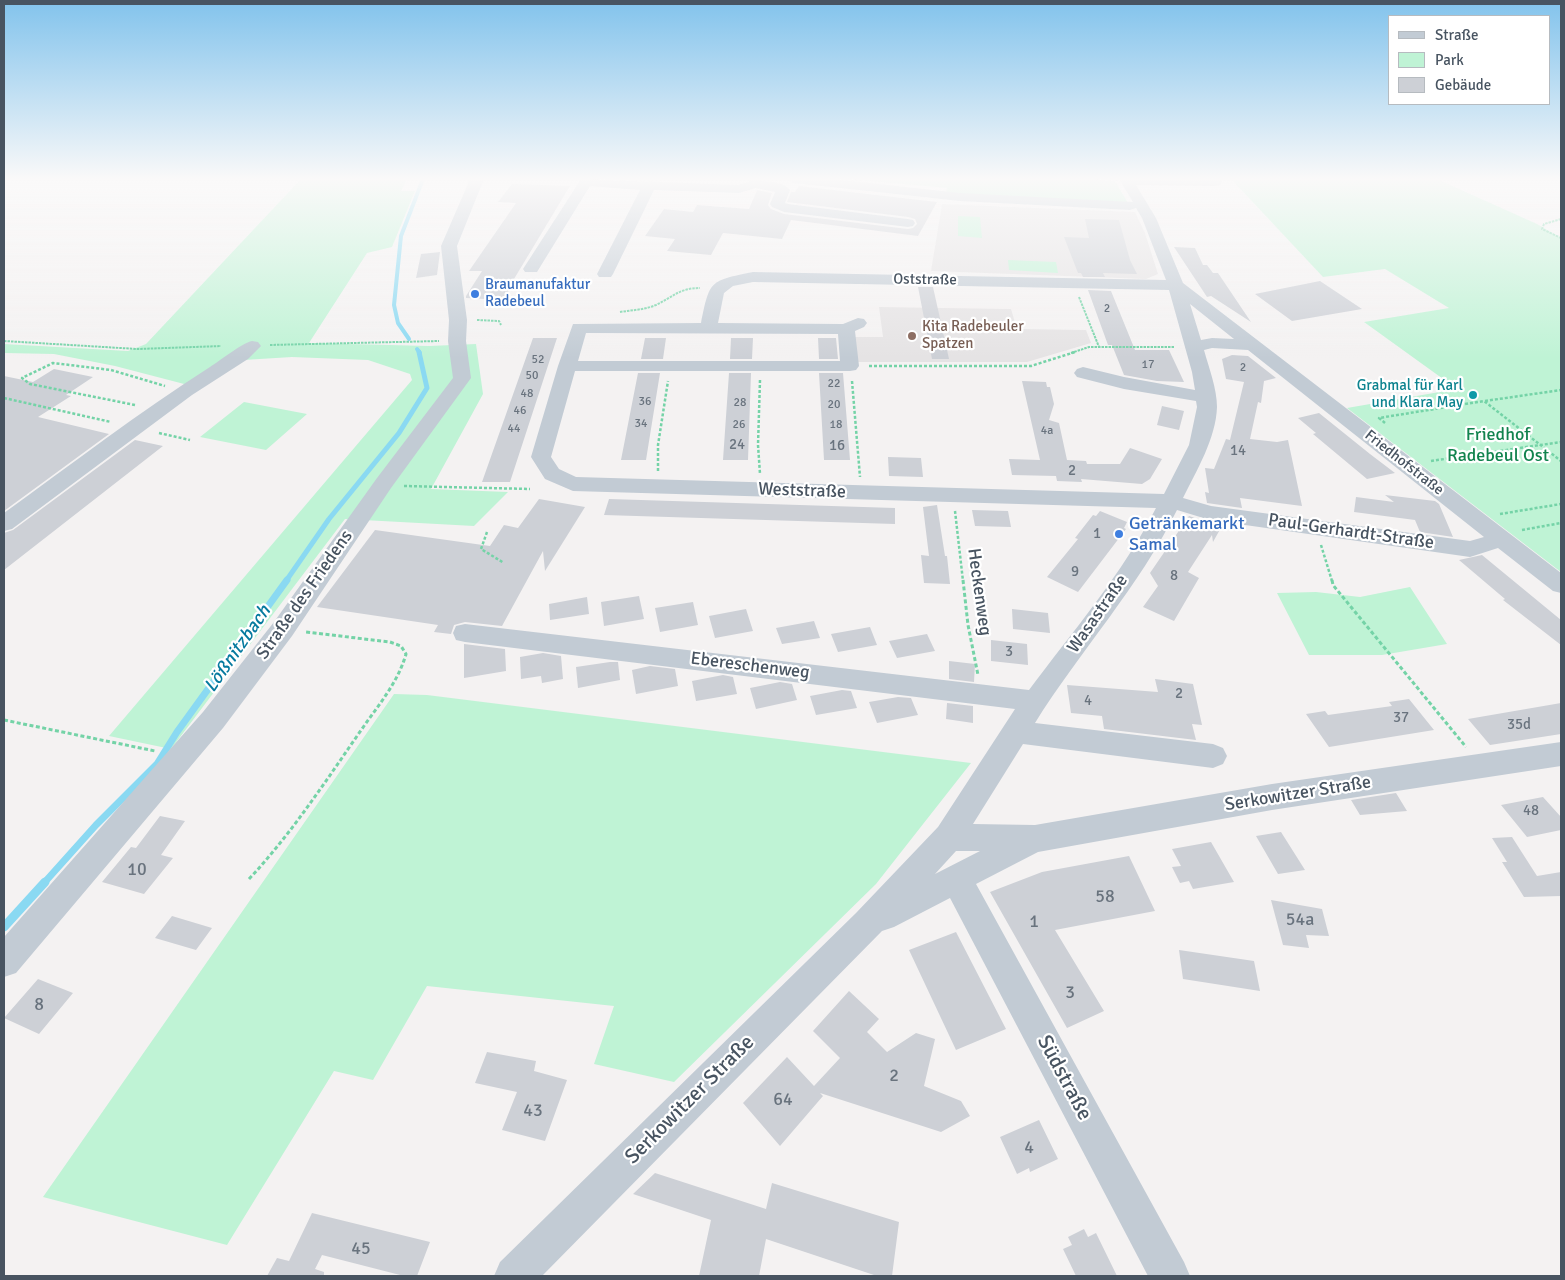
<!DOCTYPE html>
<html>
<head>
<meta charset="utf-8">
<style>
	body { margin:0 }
	#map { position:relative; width:1565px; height:1280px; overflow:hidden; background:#f4f2f2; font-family:Signika,sans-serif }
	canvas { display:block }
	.frame { position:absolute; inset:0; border:5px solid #485461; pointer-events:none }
	.legend { position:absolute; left:1388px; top:15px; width:162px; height:90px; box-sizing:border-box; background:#fff; border:1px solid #b6bbc0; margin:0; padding:6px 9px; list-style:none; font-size:15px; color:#485461 }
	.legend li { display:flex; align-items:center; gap:10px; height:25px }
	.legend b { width:25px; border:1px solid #b6bbc0 }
</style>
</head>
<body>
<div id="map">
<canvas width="1565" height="1280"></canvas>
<div class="frame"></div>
<ul class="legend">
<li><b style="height:6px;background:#c2cbd4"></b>Straße</li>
<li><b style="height:14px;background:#bff3d5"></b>Park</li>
<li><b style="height:14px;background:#cdd0d6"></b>Gebäude</li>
</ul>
</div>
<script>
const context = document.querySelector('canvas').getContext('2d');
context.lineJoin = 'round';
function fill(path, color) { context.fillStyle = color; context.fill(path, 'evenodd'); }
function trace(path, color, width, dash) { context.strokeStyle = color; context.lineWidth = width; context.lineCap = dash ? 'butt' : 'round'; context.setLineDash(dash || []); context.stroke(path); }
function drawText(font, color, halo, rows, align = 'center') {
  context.font = font + ' Signika,sans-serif'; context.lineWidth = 4.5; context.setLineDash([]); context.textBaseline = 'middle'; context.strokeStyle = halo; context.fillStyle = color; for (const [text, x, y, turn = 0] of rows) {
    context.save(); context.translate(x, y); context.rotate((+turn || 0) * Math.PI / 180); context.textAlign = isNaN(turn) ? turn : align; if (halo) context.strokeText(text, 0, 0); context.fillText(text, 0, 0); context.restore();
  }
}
const education = new Path2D(`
	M942 204 1135 212 1145 233 1158 274 1146 279 931 271Z
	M879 307 1011 309 1017 329 1086 330 1091 343 1027 362H855L853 337H883Z`);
const green = new Path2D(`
	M301 179H407L401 191H415L392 247 367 253 309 343 429 346 476 344 483 394 431 489 508 492 474 526 345 519 171 749 109 736 412 380 410 374 368 360 292 357 227 361 188 385 115 366 54 354 4 353V344L128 351 146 344Z
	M851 179H1090L1115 181 1128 203 946 193 947 188Z
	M1235 179H1437L1537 224 1561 238V572L1347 408 1457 389 1364 322 1449 308 1385 269 1323 277 1233 181Z
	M958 216 980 217 982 238 958 236Z
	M1008 260 1056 262 1058 273 1009 270Z
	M244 402 307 414 266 450 200 437Z
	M1410 587 1447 644 1382 655H1309L1277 593 1316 592 1360 597Z
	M394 694 427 695 971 763 876 884 674 1082 594 1064 614 1006 427 986 373 1080 334 1071 227 1245 43 1197Z`);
const streamFar3 = new Path2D(`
	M409 339 398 323 394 305 401 236 423 179
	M417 349 420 353`);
const streamFar2 = new Path2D(`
	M286 581 329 519 399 433 427 388 419 352`);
const streamFar1 = new Path2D(`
	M44 883 96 825 157 764 177 732 287 580`);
const stream = new Path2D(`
	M4 927 45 882`);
const building = new Path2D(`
	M512 184 570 186 511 284H513L503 300 466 298V296L482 271H469L516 203 498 202Z
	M799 186 937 202 918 236 791 220 782 239 723 233 711 255 667 251 675 239 645 236 664 209 693 212 697 205 749 209 757 190 772 193 768 205 771 209 784 214 908 229 913 228 917 224 915 219 908 217 787 202 791 192H795Z
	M1085 219 1119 220 1130 260 1137 274 1103 273 1105 277H1083L1081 273H1078L1064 237 1089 238Z
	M1174 247 1195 248 1203 265H1207L1213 273H1218L1251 322 1211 296 1207 297Z
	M440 252 437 275 416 278 421 254Z
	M1320 281 1362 309 1292 321 1255 294Z
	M918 287H933L949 359H932Z
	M1088 290 1111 291 1135 350H1169L1184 382 1157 381 1124 375 1112 345H1108Z
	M533 338H557L510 482H482Z
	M645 338H666L663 359H641Z
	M731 338H753L752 359H730Z
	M818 338H836L838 359H819Z
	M1232 355 1248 356 1276 378 1264 381 1261 403 1258 402 1250 439 1277 442 1288 440 1302 506 1240 498 1242 508 1207 503 1205 492 1209 493 1205 468 1214 469 1226 439 1230 440 1244 382 1226 379 1222 359Z
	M54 369 93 377 66 395 71 396 38 417 109 434 4 511V376L33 382Z
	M638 373H660L646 460H621Z
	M729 373H751L748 460H723Z
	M819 373H843L850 460H824Z
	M1022 381 1046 382 1047 387H1050L1054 404 1049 420 1059 423 1067 460 1086 461 1087 464H1120L1130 448 1162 459 1150 479 1142 484 1081 479 1082 482 1057 481 1056 476 1012 475 1009 459 1040 460Z
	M1162 406 1184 411 1179 430 1157 425Z
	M1319 413 1370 454 1395 473 1367 479 1313 434 1316 433 1298 418Z
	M135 440 163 446 4 570V533L13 530Z
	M888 457 921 458 923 477 889 476Z
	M1385 495 1435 501 1439 504 1453 537 1420 532 1415 520 1354 512 1356 497 1394 502Z
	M539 499 585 507 545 571 543 551 502 626 465 622 454 625 451 634 434 632 438 625 317 607 375 530 490 546 504 525 518 528Z
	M609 499 895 508V524L604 515Z
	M937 505 945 556H947L950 584 924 583 921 555 929 556 923 507Z
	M972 510 1008 511 1011 527 975 526Z
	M1100 511 1127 522 1124 528 1126 529 1078 592 1047 577 1078 539 1075 538 1093 515 1096 516Z
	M1189 516 1210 523 1223 524 1213 542 1212 535 1188 572 1199 578 1174 621 1143 607 1158 586 1150 573Z
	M1482 555 1561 620V645L1503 600 1505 599 1459 560Z
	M639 596 644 619 604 626 601 602Z
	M587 597 589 614 550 620 549 604Z
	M693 602 698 625 660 632 655 608Z
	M746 609 753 631 715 638 709 616Z
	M1012 609 1048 613 1050 633 1013 629Z
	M814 621 820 638 782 644 776 628Z
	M870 627 877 645 838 652 831 634Z
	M927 634 935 651 897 658 889 641Z
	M991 640 1027 644 1028 665 991 661Z
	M464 644 505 649 506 671 464 678Z
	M543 653 561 656 563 679 542 683 541 676 521 679 520 657Z
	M949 661 975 664 974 682 949 679Z
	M610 662H618L620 680 578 688 576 667Z
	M650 666 675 669 678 686 636 694 632 670Z
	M723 675 733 677 737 694 696 701 692 681Z
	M1155 679 1193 684 1202 725 1192 724 1196 740 1104 729 1102 716 1071 713 1067 685 1158 692Z
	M780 682 792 684 797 700 756 709 750 688Z
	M842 690 851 691 857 708 816 715 810 696Z
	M898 697 911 698 918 715 877 723 869 702Z
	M1409 699 1434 730 1329 747 1306 714 1325 711 1328 715 1392 706 1389 702Z
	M947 703 973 706V723L946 719Z
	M1561 703V734L1490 745 1468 719Z
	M1396 793 1407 811 1360 815 1351 800Z
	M1543 797 1561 817V830L1527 837 1501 805Z
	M160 816 185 821 161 855 173 858 144 894 102 882 131 847 136 848Z
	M1281 832 1305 870 1278 874 1256 836Z
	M1512 837 1537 876 1561 872V896L1524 897 1502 862H1507L1492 838Z
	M1211 842 1234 882 1193 889 1189 881 1180 883 1172 867 1181 866 1172 849Z
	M1129 856 1155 911 1055 930 1104 1011 1067 1028 990 892 1042 872Z
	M1271 900 1322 909 1329 936 1306 935 1309 948 1283 945Z
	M172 916 212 928 196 950 155 938Z
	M956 932 1006 1029 956 1050 909 950Z
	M1179 950 1254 961 1260 991 1183 979Z
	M38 979 73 993 39 1034 4 1018Z
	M849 991 879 1019 867 1032 887 1052 916 1033 935 1039 924 1086 961 1101 970 1116 941 1132 820 1093 823 1096 780 1146 743 1103 787 1057 814 1086 840 1058 813 1031Z
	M487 1052 536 1061 534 1071 567 1080 545 1141 502 1130 517 1092 475 1083Z
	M1039 1120 1058 1159 1030 1172 1029 1168 1017 1174 1000 1137Z
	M655 1173 766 1209 772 1183 899 1222 892 1276H877L766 1239 759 1276H699L711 1220 633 1194Z
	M312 1213 430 1242 417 1276H404L322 1255 315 1269 324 1272V1276H267L277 1258 289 1261Z
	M1084 1229 1088 1237 1096 1233 1117 1276H1076L1063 1249 1072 1245 1068 1237Z`);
const pathFar2 = new Path2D(`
	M1561 219 1544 224 1542 229 1561 238
	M1079 297 1099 347
	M620 312C632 310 644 310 656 305 673 297 679 288 700 288
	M477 320 499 321 501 325
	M4 341 137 349 221 346
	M270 345 439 341
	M1071 353 1089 347H1174`);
const pathFar1 = new Path2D(`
	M869 366H1031L1075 352
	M760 380 758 445 760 474
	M852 381 860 477
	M4 398 111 422
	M1485 401 1561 390
	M135 405 30 384 22 378 53 363 111 370 165 386
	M1385 423 1379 418 1484 401 1561 461
	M159 433 190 440
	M1431 461 1561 442
	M658 471V445L668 381
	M404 486 530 489
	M955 511 963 581
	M1500 514 1561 504
	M1522 530 1561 523
	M487 532 481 549 504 563
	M1321 545 1332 581`);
const path = new Path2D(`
	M963 580 968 625 978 675
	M1332 580 1333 585 1466 747
	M4 720 155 751
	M249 879C293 832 327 779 364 726 380 703 398 682 406 654L401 646 390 642 306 632`);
const minor = new Path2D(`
	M470 179H484L457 246 467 320 466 341 471 378 391 488 292 636 223 728 16 973 4 977V937L203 712 274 622 377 478 453 378 448 341 449 320 441 246Z
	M581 179 738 185 749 182V179H763L762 181C772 182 783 182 790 190L785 203 788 204 908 219 913 220 915 223 913 226 908 227 784 212 772 207 770 204 775 192 756 188 739 193 654 190 613 274 611 277H599L597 274 640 190 590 186 537 272H525L523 269Z
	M787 179H833L960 193 1133 202 1119 179H1220L1222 182 1220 185 1215 186 1136 185 1156 218 1183 283 1561 573V593L1553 591 1498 548 1470 557 1210 520 1177 510C1139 587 1080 651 1035 723L1213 744 1223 748 1227 756 1223 764 1213 768 1023 744 973 824 1035 825 1272 784 1561 742V766L1272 810 1038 852 976 884 1184 1262 1190 1276H1148L950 898 894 927 882 931 542 1276H494L500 1262 856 913 938 827 1015 709 465 642 456 640 453 633 456 626 465 624 1029 690C1073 631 1123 573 1156 508L573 491 545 479 531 457 558 366 573 324 701 323C710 280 709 281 753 272L1166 280 1142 218 1136 208 1130 210 960 201 794 183ZM753 282 1169 290 1192 372 1195 390 1124 377 1083 367 1077 369 1074 373 1077 377 1124 389 1196 401 1197 407 1189 445 1164 494 576 477 559 469 551 457 575 371H850L856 370 859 366 855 331 864 327 867 323 864 319 858 318 843 324 718 323 724 293 733 286ZM1190 304 1234 339 1212 338 1201 340ZM586 333 838 334 840 361H578ZM1212 348 1248 350 1484 537 1470 541 1211 506 1183 498C1197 470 1216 438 1217 407 1217 389 1209 368 1204 350ZM956 851H980L935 874Z
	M252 341 258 342 261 346 248 359 192 395 12 529 4 531V513C72 464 139 412 210 367 221 360 242 343 252 341Z`);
const markers = [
	[475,294,5,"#3f7fe0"],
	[912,336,5,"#8d6e63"],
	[1473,395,5,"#0f9aa8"],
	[1119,534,5,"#3f7fe0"]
];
const farNumbernames = [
	["2",1107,309],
	["52",538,360],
	["17",1148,365],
	["2",1243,368],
	["50",532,376],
	["22",834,384],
	["48",527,394],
	["36",645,402],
	["28",740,403],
	["20",834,405],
	["46",520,411],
	["34",641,424],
	["26",739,425],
	["18",836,425],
	["44",514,429],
	["4a",1047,431]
];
const farStreetnames = [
	["Oststraße",925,280,1],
	["Friedhofstraße",1404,463,38]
];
const farShopnames = [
	["Braumanufaktur",485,285],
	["Radebeul",485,302]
];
const farEducationnames = [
	["Kita Radebeuler",922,327],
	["Spatzen",922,344]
];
const farCulturenames = [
	["Grabmal für Karl",1463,386],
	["und Klara May",1463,403]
];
const numberNames = [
	["24",737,445],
	["16",837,446],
	["14",1238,451],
	["2",1072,471],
	["1",1097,534],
	["9",1075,572],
	["8",1174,576],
	["3",1009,652],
	["2",1179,694],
	["4",1088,701],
	["37",1401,718],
	["35d",1519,725],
	["48",1531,811]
];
const parkNames = [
	["Friedhof",1498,435],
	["Radebeul Ost",1498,456]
];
const streetNames = [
	["Weststraße",802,491,2],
	["Paul-Gerhardt-Straße",1351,532,8],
	["Heckenweg",979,592,82],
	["Straße des Friedens",305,595,-55],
	["Wasastraße",1098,614,-55],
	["Ebereschenweg",750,666,7],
	["Serkowitzer Straße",1298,794,-9]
];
const shopNames = [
	["Getränkemarkt",1129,524],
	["Samal",1129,545]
];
const nearNumbernames = [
	["10",137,870],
	["58",1105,897],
	["54a",1300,920],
	["1",1034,922],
	["3",1070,993],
	["8",39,1005],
	["2",894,1076],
	["64",783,1100],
	["43",533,1111],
	["4",1029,1148],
	["45",361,1249]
];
const waterNames = [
	["Lößnitzbach",238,649,-55]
];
const nearStreetnames = [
	["Südstraße",1064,1078,62],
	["Serkowitzer Straße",690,1100,-45]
];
fill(education, '#e5e3e4');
fill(green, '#bff3d5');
trace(streamFar3, '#8ad9f2', 4);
trace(streamFar2, '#8ad9f2', 5);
trace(streamFar1, '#8ad9f2', 7);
trace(stream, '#8ad9f2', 9);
fill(building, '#cdd0d6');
trace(pathFar2, '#74d3a7', 2, [2.5, 1]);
trace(pathFar1, '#74d3a7', 2.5, [3, 2]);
trace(path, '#74d3a7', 3, [4, 2.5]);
fill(minor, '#c2cbd4');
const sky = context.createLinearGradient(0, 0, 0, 358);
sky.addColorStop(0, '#82c3ec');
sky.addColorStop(0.5, '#faf9f9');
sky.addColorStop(1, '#faf9f900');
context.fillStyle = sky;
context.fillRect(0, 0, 1565, 358);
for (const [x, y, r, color] of markers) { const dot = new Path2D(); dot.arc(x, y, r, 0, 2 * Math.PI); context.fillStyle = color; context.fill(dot); trace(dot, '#fff', 2); }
drawText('12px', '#69737e', null, farNumbernames);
drawText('15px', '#485461', '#fff', farStreetnames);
drawText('15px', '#366cbe', '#fff', farShopnames, 'left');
drawText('15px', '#785e54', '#fff', farEducationnames, 'left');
drawText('15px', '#0d838f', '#fff', farCulturenames, 'right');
drawText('15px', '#69737e', null, numberNames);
drawText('18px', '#12834e', '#fff', parkNames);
drawText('18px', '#485461', '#fff', streetNames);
drawText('18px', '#366cbe', '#fff', shopNames, 'left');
drawText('18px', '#69737e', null, nearNumbernames);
drawText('italic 19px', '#067a9f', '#fff', waterNames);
drawText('21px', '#485461', '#fff', nearStreetnames);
</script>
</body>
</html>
